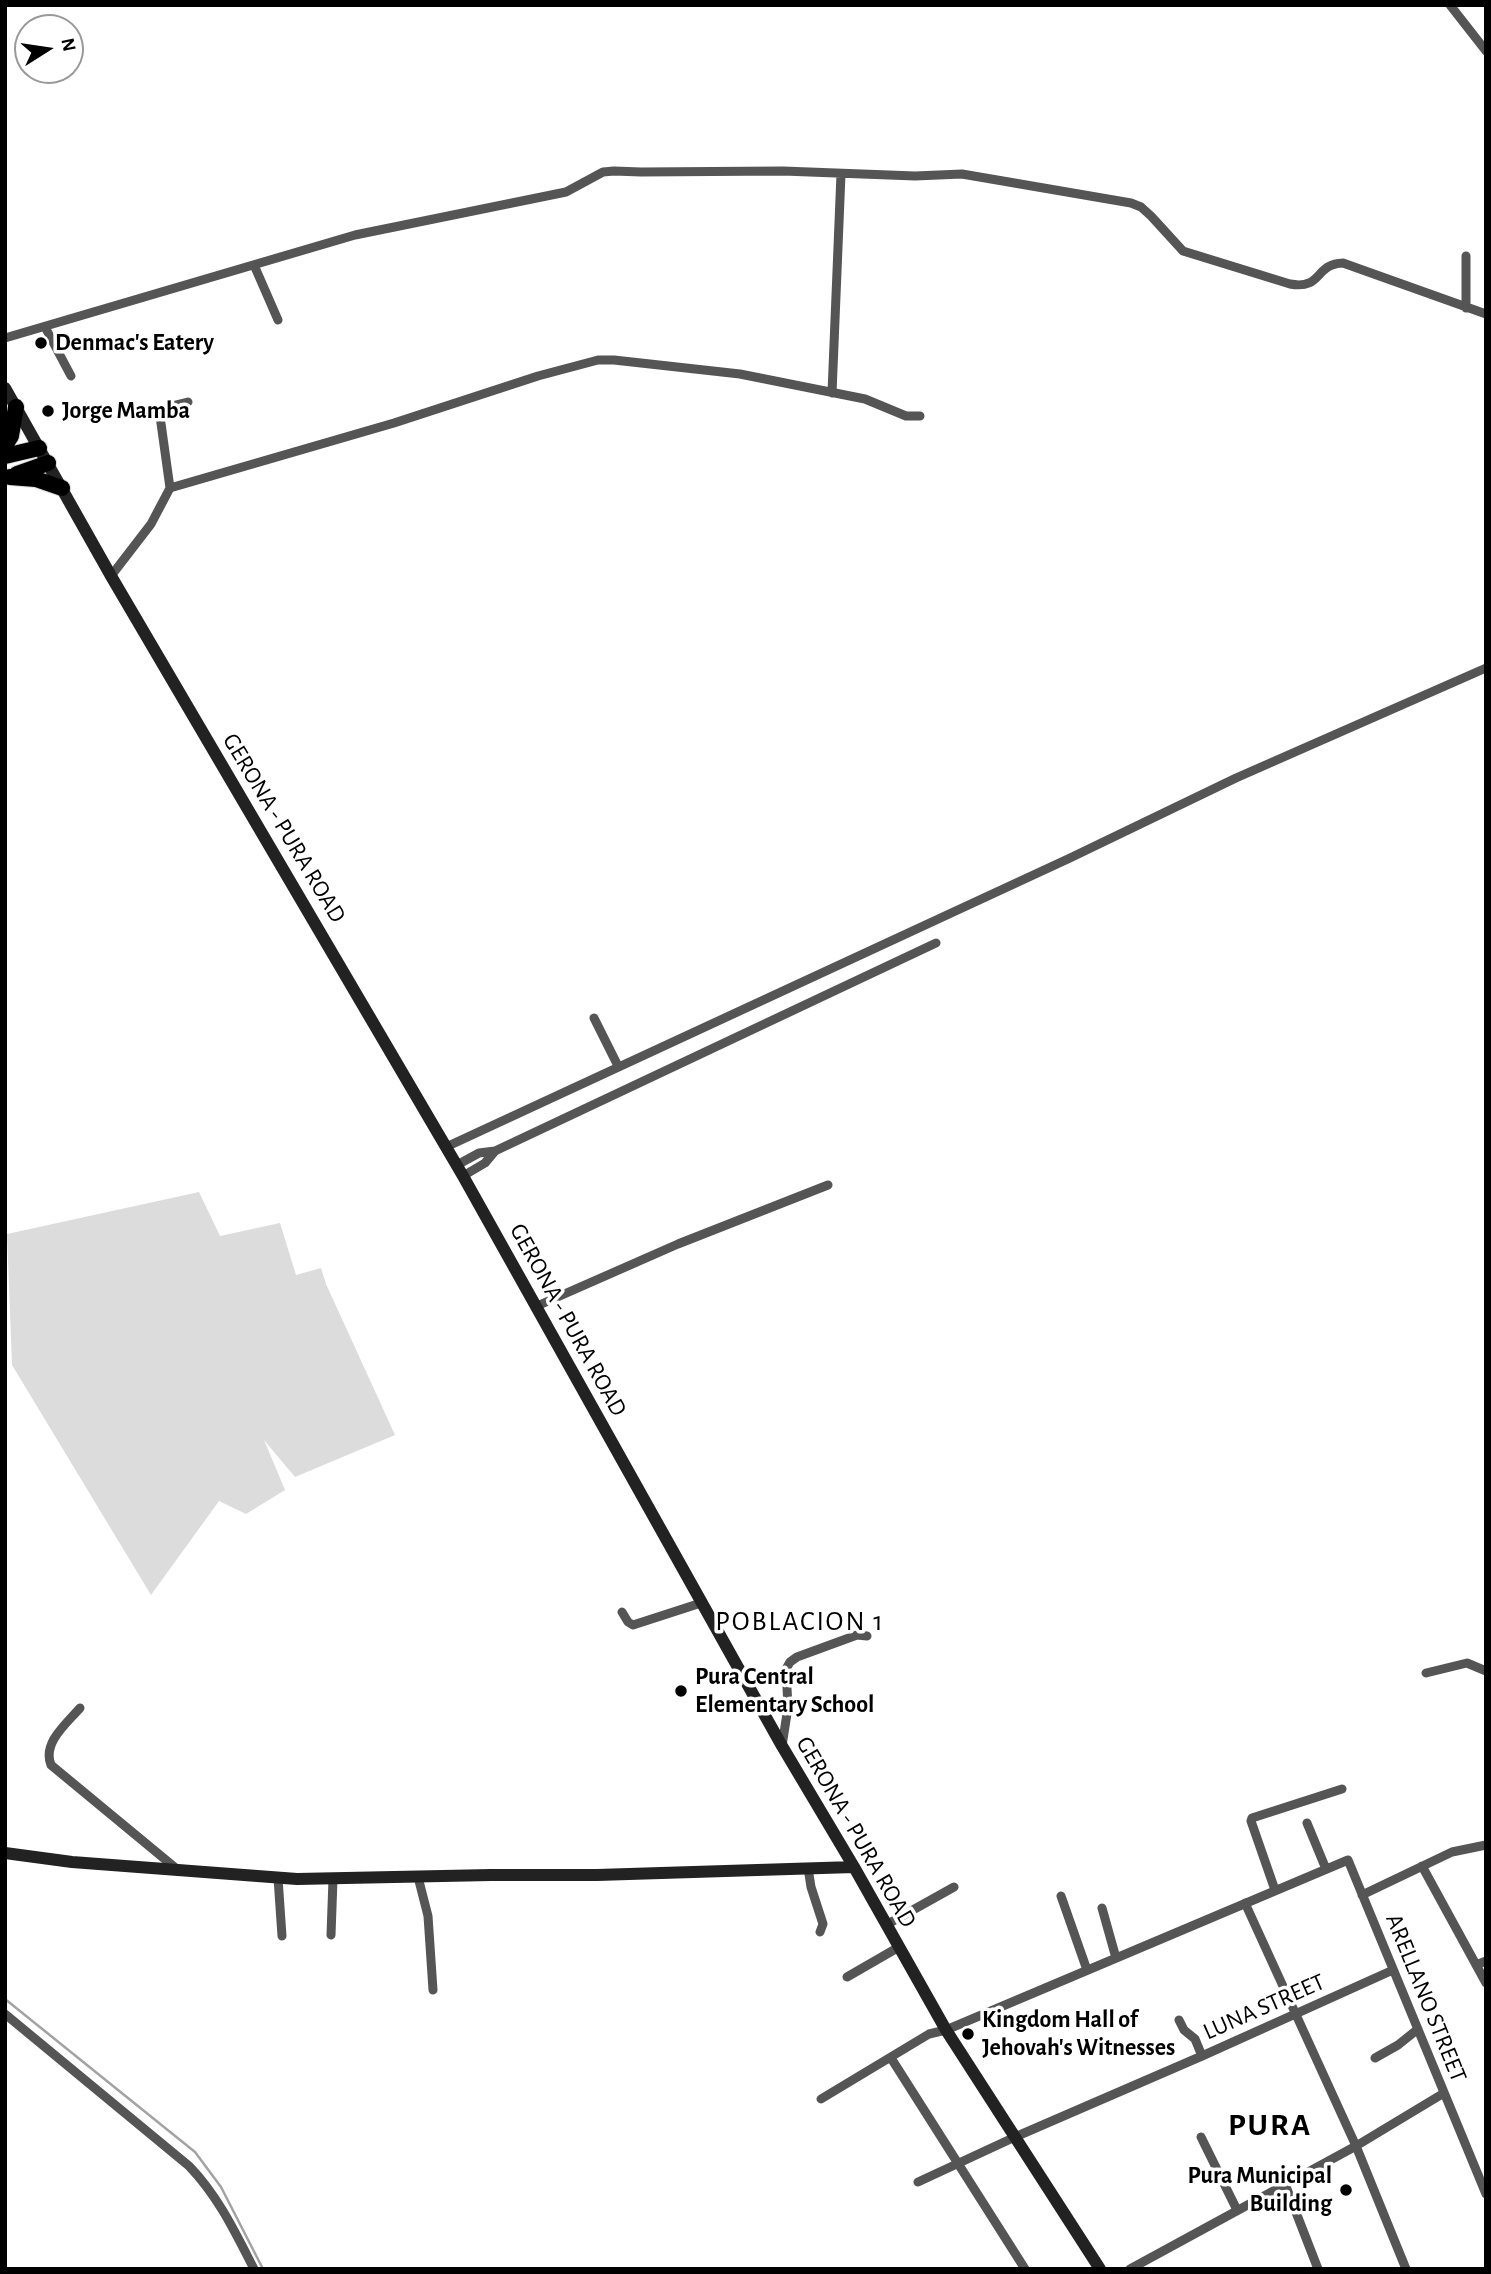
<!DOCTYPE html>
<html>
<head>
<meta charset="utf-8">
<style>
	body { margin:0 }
	#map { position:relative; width:1491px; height:2274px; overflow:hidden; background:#fff; font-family:"Alegreya Sans",sans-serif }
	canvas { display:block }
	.frame { position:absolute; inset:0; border:7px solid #000; pointer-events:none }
	.north { position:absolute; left:14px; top:14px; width:70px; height:70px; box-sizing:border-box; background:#fff; border:2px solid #999; border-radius:50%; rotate:78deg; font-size:19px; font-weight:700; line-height:28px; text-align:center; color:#000 }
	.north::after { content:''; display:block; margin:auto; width:24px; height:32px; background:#000; clip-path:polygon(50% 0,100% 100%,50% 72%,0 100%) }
</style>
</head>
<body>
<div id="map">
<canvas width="1491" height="2274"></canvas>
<div class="frame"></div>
<div class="north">N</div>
</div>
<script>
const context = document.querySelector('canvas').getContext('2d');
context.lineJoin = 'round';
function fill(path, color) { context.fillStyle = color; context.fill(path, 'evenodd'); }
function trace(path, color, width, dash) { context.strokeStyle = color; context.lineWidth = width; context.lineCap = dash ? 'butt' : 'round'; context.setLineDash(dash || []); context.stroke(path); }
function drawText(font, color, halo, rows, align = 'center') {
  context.font = font + ' "Alegreya Sans",sans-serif'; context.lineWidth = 7; context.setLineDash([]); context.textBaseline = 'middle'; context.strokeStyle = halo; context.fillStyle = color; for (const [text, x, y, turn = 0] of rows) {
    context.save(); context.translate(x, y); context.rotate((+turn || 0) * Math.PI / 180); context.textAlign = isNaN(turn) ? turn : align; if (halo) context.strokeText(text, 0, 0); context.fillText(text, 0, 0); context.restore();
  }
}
const green = new Path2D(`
	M199 1192 220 1236 280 1223 296 1275 321 1268 326 1284 395 1435 295 1477 264 1440 285 1490 246 1514 219 1501 151 1595 12 1365 7 1234Z`);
const stream = new Path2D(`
	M5 1999 195 2152 221 2187 263 2269`);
const street = new Path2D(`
	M1450 5 1486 51
	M1466 256V308
	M254 265 278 320
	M45 327 71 376
	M5 338 355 235 566 192 603 172 614 171 641 172 783 171 915 176 962 174 1131 203 1141 207 1151 216 1183 251 1290 284C1323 290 1314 264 1343 263L1486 314
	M832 393 841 174
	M170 488 159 409 188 402
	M111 576 151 524 170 488 394 423 538 376 598 360H614L740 374 865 399 906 416H920
	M594 1018 618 1066
	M446 1147 1070 858 1236 778 1486 668
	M457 1165 479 1153 495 1151
	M463 1176 485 1163 495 1151 936 943
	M537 1306 678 1244 828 1185
	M622 1612 628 1622 633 1625 701 1603
	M1426 1673 1467 1663 1486 1671
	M80 1708C67 1723 42 1743 51 1765L178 1870
	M782 1746 788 1707 786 1669 790 1662 797 1657 857 1635 867 1636
	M1307 1823 1326 1869
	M1422 1866 1486 1983
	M808 1868 811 1887 823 1924 820 1932
	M418 1877 428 1916 433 1990
	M278 1878 282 1936
	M1275 1890 1251 1821 1252 1818 1342 1789
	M1362 1895 1452 1852 1486 1845
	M1061 1896 1087 1970
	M1245 1903 1356 2146 1406 2269
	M1102 1908 1116 1958
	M886 1925 954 1887
	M331 1935 333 1879
	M1476 1965 1486 1961
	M847 1977 899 1947
	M5 2014 189 2166C218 2196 235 2232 254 2269
	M1179 2020 1184 2030 1195 2039 1202 2056
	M891 2058 1025 2269
	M1375 2058 1398 2045 1418 2029
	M821 2099 929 2034 946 2030 1348 1860 1486 2194
	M1201 2137 1237 2210
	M918 2182 1015 2137 1202 2056 1393 1970
	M1285 2184 1318 2269
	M1130 2269 1356 2146 1444 2093`);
const secondary = new Path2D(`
	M5 388 111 576 463 1176 782 1746 854 1867 946 2030 1100 2269
	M5 1853 72 1862 297 1879 491 1875H597L854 1867`);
const highway = new Path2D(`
	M5 445 11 436 16 407
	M5 456 39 448
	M17 474 48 463
	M10 477 36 479 62 488`);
const markers = [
	[41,343,7,"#000"],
	[48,411,7,"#000"],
	[681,1691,7,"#000"],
	[968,2034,7,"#000"],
	[1346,2190,7,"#000"]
];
const poiNames = [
	["Denmac's Eatery",55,343],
	["Jorge Mamba",62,411],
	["Pura Central",695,1677],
	["Elementary School",695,1705],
	["Kingdom Hall of",982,2020],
	["Jehovah's Witnesses",982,2048],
	["Pura Municipal",1332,2176,"right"],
	["Building",1332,2204,"right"]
];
const streetNames = [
	["GERONA - PURA ROAD",284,828,59],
	["GERONA - PURA ROAD",568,1320,61],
	["GERONA - PURA ROAD",856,1832,60],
	["ARELLANO STREET",1426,1998,68],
	["LUNA STREET",1264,2007,-24]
];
const quarterNames = [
	["POBLACION 1",800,1622]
];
const districtNames = [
	["PURA",1270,2125]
];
fill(green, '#dcdcdc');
trace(stream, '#a3a3a3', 2.5);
trace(highway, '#dbdbdb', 18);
trace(street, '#555', 9);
trace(secondary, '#222', 12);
trace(highway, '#000', 16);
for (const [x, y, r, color] of markers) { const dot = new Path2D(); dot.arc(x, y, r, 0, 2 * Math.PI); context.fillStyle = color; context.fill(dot); trace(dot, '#fff', 2.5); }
drawText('bold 24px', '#000', '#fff', poiNames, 'left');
drawText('24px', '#000', '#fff', streetNames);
context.letterSpacing = '2px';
drawText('28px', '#000', '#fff', quarterNames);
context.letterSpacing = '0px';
context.letterSpacing = '2px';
drawText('bold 32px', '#000', '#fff', districtNames);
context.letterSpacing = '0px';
</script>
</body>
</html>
